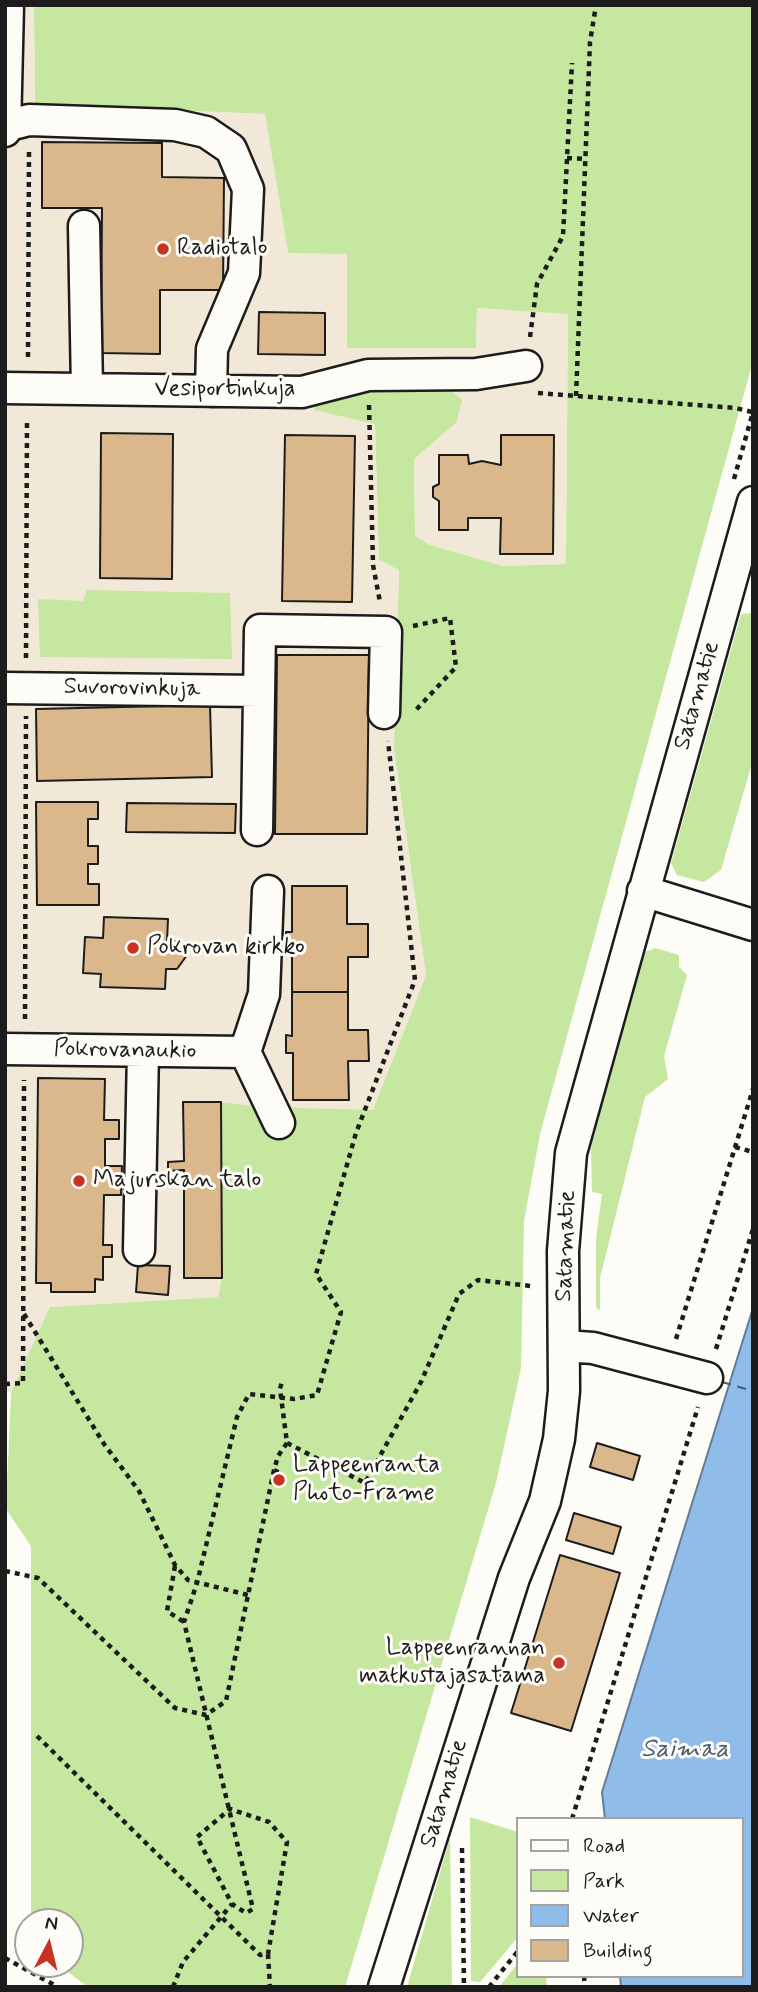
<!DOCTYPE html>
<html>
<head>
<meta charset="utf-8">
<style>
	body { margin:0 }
	#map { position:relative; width:758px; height:1992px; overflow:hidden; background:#fdfcf7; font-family:Mynerve,sans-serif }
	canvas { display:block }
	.frame { position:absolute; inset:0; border:7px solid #1c1c1c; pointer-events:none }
	.legend { position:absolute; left:516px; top:1817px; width:228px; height:161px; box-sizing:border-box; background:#fdfcf7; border:2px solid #a3a29f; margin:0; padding:9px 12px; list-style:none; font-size:21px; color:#1c1c1c }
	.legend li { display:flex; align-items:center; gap:14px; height:35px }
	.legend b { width:35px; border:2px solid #a3a29f }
	.north { position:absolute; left:14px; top:1908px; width:70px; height:70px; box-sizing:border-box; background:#fdfcf7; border:2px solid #a3a29f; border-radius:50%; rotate:7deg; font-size:19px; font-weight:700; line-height:28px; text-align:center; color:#1c1c1c }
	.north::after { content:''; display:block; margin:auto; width:24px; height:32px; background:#c8321e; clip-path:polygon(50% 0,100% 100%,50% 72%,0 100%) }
</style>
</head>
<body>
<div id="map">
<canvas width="758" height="1992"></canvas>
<div class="frame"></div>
<ul class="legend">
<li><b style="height:9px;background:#fdfcf7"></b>Road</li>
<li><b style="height:19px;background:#c5e7a0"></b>Park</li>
<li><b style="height:19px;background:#90bce9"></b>Water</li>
<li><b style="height:19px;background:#dab88c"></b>Building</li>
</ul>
<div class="north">N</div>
</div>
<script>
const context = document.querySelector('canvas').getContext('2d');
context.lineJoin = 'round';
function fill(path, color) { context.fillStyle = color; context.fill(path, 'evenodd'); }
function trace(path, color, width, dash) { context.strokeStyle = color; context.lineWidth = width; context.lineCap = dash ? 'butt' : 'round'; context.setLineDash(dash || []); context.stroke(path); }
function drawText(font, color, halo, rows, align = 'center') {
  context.font = font + ' Mynerve,sans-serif'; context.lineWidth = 6; context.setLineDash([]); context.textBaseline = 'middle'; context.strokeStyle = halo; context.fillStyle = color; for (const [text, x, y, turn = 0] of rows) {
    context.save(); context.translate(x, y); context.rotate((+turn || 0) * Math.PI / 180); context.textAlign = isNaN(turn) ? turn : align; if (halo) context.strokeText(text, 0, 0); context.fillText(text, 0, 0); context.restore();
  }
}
const built = new Path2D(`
	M5 5H34L35 104 265 114 288 253H347L476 348 477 308 568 313 566 564 503 566 430 545 415 536 414 459 456 423 319 397 315 409 375 423 379 560 399 569 394 748 426 975 373 1111 262 1107 218 1297 50 1307 11 1392 5 1393Z`);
const green = new Path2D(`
	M34 5H753V361L540 1134 524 1221 521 1368 496 1483 345 1987H88L57 1964H70V1922H31V1546L6 1509 11 1392 50 1307 218 1297 222 1278 221 1102 262 1107 373 1110 426 975 394 748 399 570 379 560 375 424 314 410 319 397 382 383 444 385 462 400 456 423 414 459 415 536 430 545 503 566 566 564 568 314 477 308 476 348H347V254L288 253 265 114 35 104Z
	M87 590 230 593 232 659 40 657 38 599 83 601Z
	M753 613V760L721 870 704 882 677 875 671 863 741 614Z
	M655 948 679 955V967L687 975 664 1056 668 1079 645 1097 600 1278V1310L596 1308V1239L602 1194 592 1192 591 1147 645 952Z
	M470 1817 518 1832V1937L480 1982 471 1981Z
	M450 1838 452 1987H407Z
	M518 1963V1976H546L547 1987H499Z`);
const water = new Path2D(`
	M753 1308V1987H621L620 1976H742V1819H605L602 1792Z`);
const ferry = new Path2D(`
	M722 1382 753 1391`);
const building = new Path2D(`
	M42 142 162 143V177L224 178 223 290H160V354L101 353 102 208H42Z
	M259 312 325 313V355L258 354Z
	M101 433 173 434 172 579 100 578Z
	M285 435 355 436 352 602 282 601Z
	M501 435H554L553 554H500L501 518H468V530H439V501L433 497V487L439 484V455H468L469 464 482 461 501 465Z
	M277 655H369L367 834H275Z
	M210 705 212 777 37 781 36 709Z
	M36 802H98V819H88V846H98V864H88V884H99V905H37Z
	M127 803 236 804 235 833 126 832Z
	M292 886H347V924H368V957H348V992H292V949H286V932H292Z
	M104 917 168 919 167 941H178L187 955 177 969H166L165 989 100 987 101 974 83 973 85 937 103 938Z
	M292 992H348V1030H368L369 1061H348L349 1100H293V1053H286V1035L292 1036Z
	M38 1078 105 1079 104 1120H119V1139H105V1166H122L121 1195H104L103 1245H112V1257H103V1280L95 1279V1292H51V1283H36Z
	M183 1102H221L222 1278H184V1170L168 1171V1162L184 1161Z
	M138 1265 170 1266 168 1295 136 1292Z
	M597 1443 640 1456 633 1480 590 1467Z
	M574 1513 621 1527 613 1554 566 1540Z
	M560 1555 620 1573 571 1731 511 1713Z`);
const path = new Path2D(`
	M567 158 585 159
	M530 337 537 284 563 236 572 63
	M28 357 29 149
	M538 393 736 408 752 412
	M576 396 590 42 596 5
	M369 405 373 565 380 602
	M734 479 753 412
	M413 626 450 618 456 667 415 711
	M26 658 27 419
	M25 1019 26 716
	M735 1147 753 1152
	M24 1314 104 1444 139 1491 175 1565 188 1580 248 1595
	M676 1339 753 1089
	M716 1349 753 1229
	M5 1384 23 1383 24 1080
	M287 1443 365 1483 421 1382 459 1294 478 1280 531 1286
	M274 1470 280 1473 279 1480
	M175 1566 167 1611 184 1622
	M5 1571 38 1578 175 1708 206 1715 226 1701 274 1470 278 1456 287 1443 280 1389 282 1381
	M37 1736 260 1955 268 1954 287 1842 269 1822 230 1809 197 1837 232 1904 246 1913 253 1909 184 1622 197 1583 237 1417 249 1394 294 1399 317 1395 341 1312 316 1274 356 1133 415 980 388 741
	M572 1819 698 1407
	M462 1848 464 1987
	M268 1954 270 1987
	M5 1958 58 1987
	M584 1976 585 1987
	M173 1987 183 1962 232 1904
	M489 1987 518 1951`);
const minor = new Path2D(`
	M5 126 29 120 175 125 206 132 231 149 248 189 244 273 212 349 211 391
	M5 131 8 5
	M84 226 87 389
	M5 388 302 392 368 375 476 374 526 366
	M5 688 259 691
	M257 830 260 630 386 632 384 713
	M268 891 264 994 245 1052 279 1123
	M643 891 753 925
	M5 1049 245 1052
	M139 1250 143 1051
	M564 1346 593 1348 707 1378
	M384 1987 514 1578 545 1501 559 1439 564 1391 563 1251 571 1153 753 502`);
const markers = [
	[163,249,7,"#c8321e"],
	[133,948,7,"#c8321e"],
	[79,1181,7,"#c8321e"],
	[279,1480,7,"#c8321e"],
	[559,1663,7,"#c8321e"]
];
const poiNames = [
	["Radiotalo",177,249],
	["Pokrovan kirkko",147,948],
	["Majurskan talo",93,1181],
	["Lappeenranta",293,1466],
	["Photo-Frame",293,1494],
	["Lappeenrannan",545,1649,"right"],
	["matkustajasatama",545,1677,"right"]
];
const streetNames = [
	["Vesiportinkuja",225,390],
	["Suvorovinkuja",132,689,1],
	["Satamatie",698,696,-74],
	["Pokrovanaukio",125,1051,1],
	["Satamatie",567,1246,-88],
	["Satamatie",445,1794,-73]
];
const waterNames = [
	["Saimaa",685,1751]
];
fill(built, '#f2e8d7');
fill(green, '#c5e7a0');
fill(water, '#90bce9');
trace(water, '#627c97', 2);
trace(ferry, '#4a5c6e', 2, [9, 7]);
fill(building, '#dab88c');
trace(building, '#1c1c1c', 2);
trace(minor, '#1c1c1c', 35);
trace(path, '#1c1c1c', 4.5, [5, 5]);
trace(minor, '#fdfcf7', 30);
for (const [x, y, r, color] of markers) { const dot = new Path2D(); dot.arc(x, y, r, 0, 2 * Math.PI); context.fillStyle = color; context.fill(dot); trace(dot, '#fdfcf7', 2.5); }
drawText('24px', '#1c1c1c', '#fdfcf7', poiNames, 'left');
drawText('24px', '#1c1c1c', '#fdfcf7', streetNames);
drawText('italic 26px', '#4a5c6e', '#fdfcf7', waterNames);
</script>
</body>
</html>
